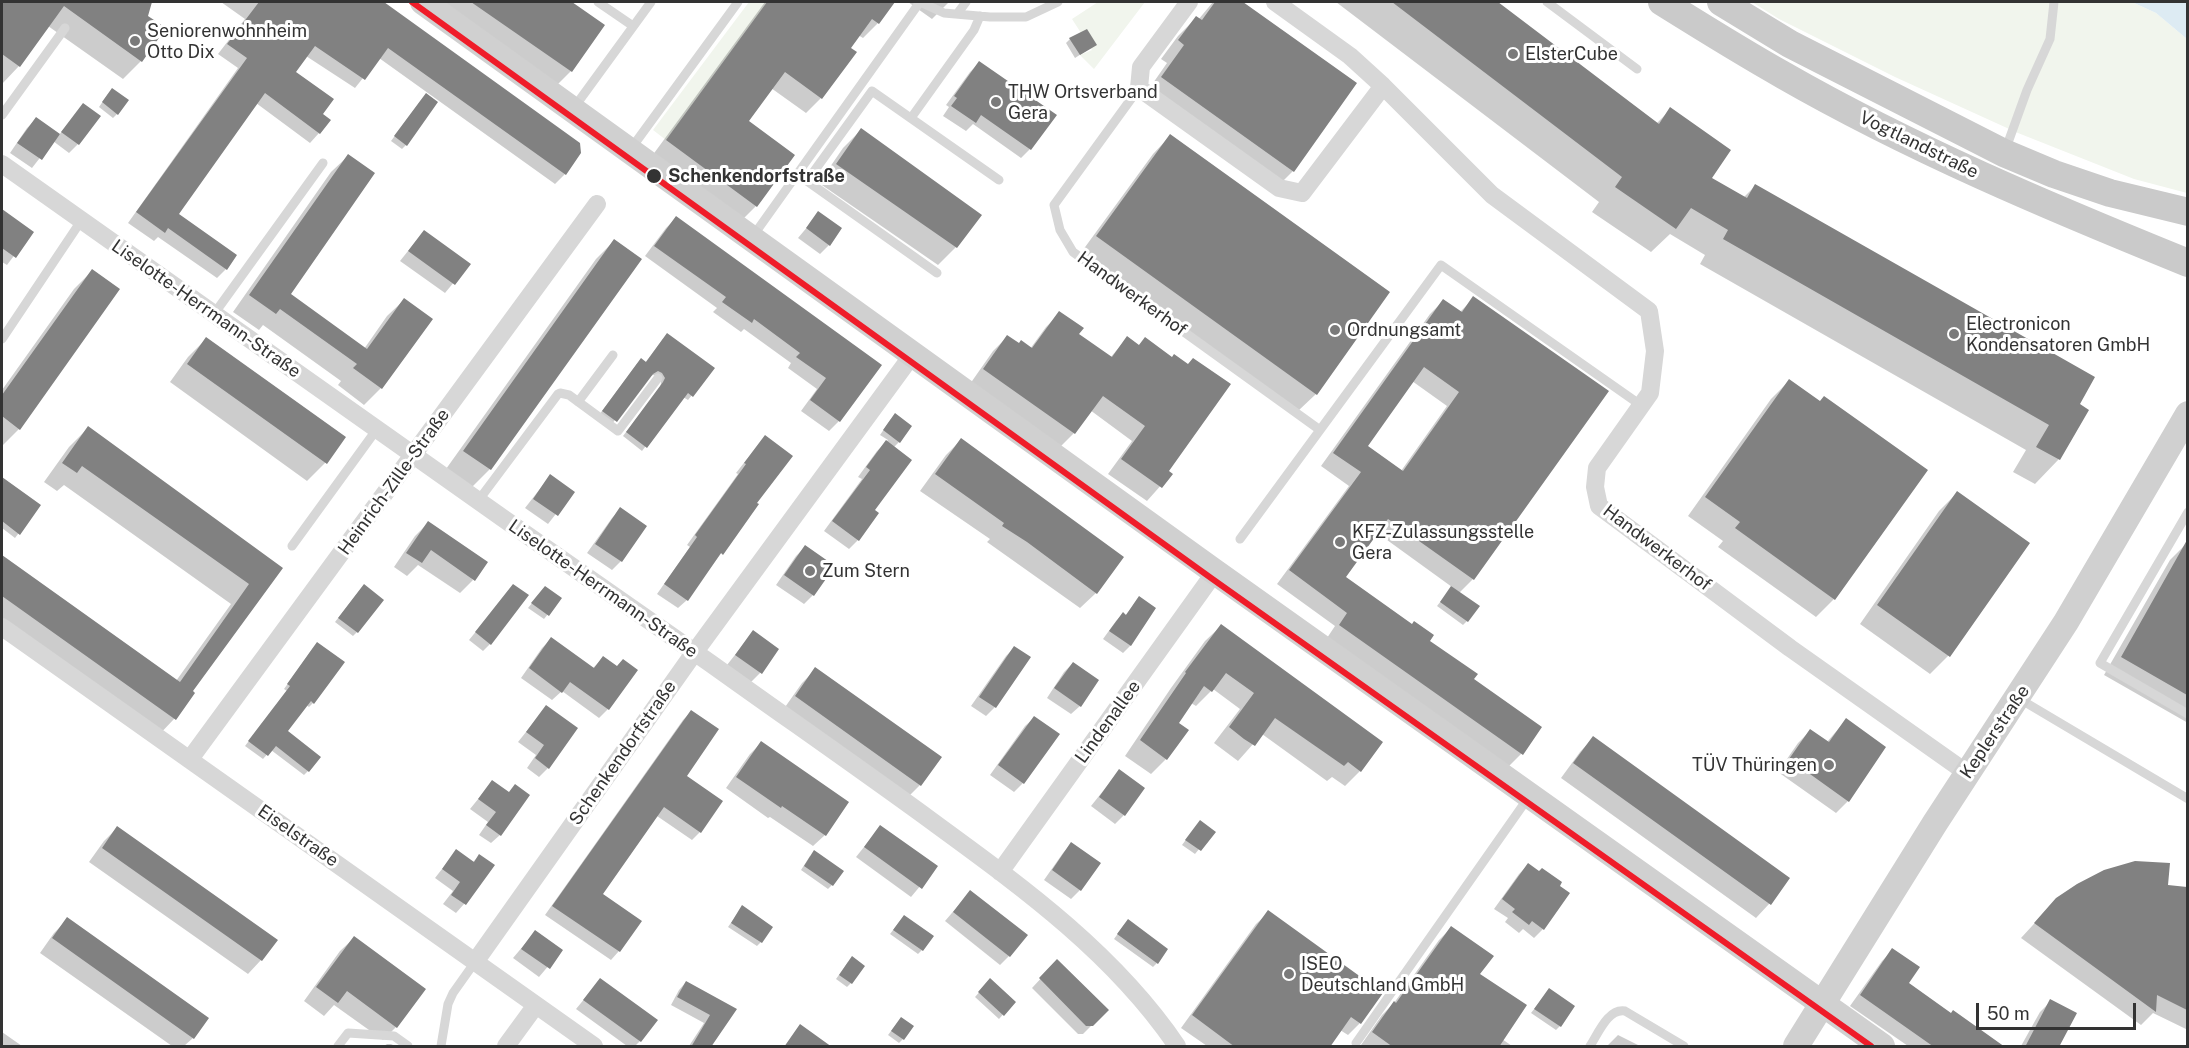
<!DOCTYPE html>
<html>
<head>
<meta charset="utf-8">
<style>
	body { margin:0 }
	#map { position:relative; width:2189px; height:1048px; overflow:hidden; background:#fff; font-family:"Public Sans",sans-serif }
	canvas { display:block }
	.frame { position:absolute; inset:0; border:3px solid #333; pointer-events:none }
	.scale { position:absolute; left:1976px; top:1003px; width:160px; height:27px; box-sizing:border-box; border:3px solid #333; border-top:0; padding-left:8px; font-size:18px; line-height:21px; white-space:nowrap; color:#333; -webkit-text-stroke:4px #fff; paint-order:stroke }
</style>
</head>
<body>
<div id="map">
<canvas width="2189" height="1048"></canvas>
<div class="frame"></div>
<div class="scale">50 m</div>
</div>
<script>
const context = document.querySelector('canvas').getContext('2d');
context.lineJoin = 'round';
function fill(path, color) { context.fillStyle = color; context.fill(path, 'evenodd'); }
function trace(path, color, width, dash) { context.strokeStyle = color; context.lineWidth = width; context.lineCap = dash ? 'butt' : 'round'; context.setLineDash(dash || []); context.stroke(path); }
function drawText(font, color, halo, rows, align = 'center') {
  context.font = font + ' "Public Sans",sans-serif'; context.lineWidth = 6; context.setLineDash([]); context.textBaseline = 'middle'; context.strokeStyle = halo; context.fillStyle = color; for (const [text, x, y, turn = 0] of rows) {
    context.save(); context.translate(x, y); context.rotate((+turn || 0) * Math.PI / 180); context.textAlign = isNaN(turn) ? turn : align; if (halo) context.strokeText(text, 0, 0); context.fillText(text, 0, 0); context.restore();
  }
}
const green = new Path2D(`
	M749 2H767L666 140 653 130Z
	M1098 2H1145L1094 69 1080 55 1092 50 1072 19Z
	M1752 2H2132L2156 13 2187 39V193L2134 179 2018 133 1895 77 1779 19Z`);
const water = new Path2D(`
	M2132 2H2187V39L2156 13Z`);
const shadow = new Path2D(`
	M2 2H151L146 16 164 29 141 61 123 79 48 26 19 66 2 84Z
	M221 2H374L379 5 382 2 579 144V152L565 174 555 184 379 58 355 88 306 56 294 72 321 114 319 133 310 143 256 103 176 215 226 269 217 278 158 237 154 241 128 223 238 68 218 54 245 19Z
	M447 2H569L603 25 571 71 553 89 441 11Z
	M765 2H894L878 23 863 38 858 35 821 98 806 113 771 88 747 121 756 206 741 221 652 156Z
	M908 2H949L932 19Z
	M1213 2H1240L1355 83 1293 171 1275 189 1144 96 1167 63 1161 59 1178 36 1196 18 1198 20Z
	M1336 2H1496L1657 123 1671 109 1709 179 1743 198 1755 186 2087 410 2059 459 2035 484 2013 472 2026 450 1700 264 1705 255 1670 234 1651 252 1592 212 1599 202Z
	M1070 39 1095 45 1075 58 1066 43Z
	M979 63 1030 149 1021 158 973 124 966 131 943 116 949 107 946 105 970 72Z
	M108 94 117 114 113 118 99 107Z
	M422 99 406 145 402 149 391 141Z
	M83 105 78 144 69 153 53 141 32 168 10 153 27 128 36 119 59 135Z
	M861 130 980 215 956 247 938 265 819 183 843 148Z
	M1170 136 1388 292 1316 394 1298 411 1080 254 1153 154Z
	M348 156 289 294 364 349 387 316 404 300 381 388 364 405 338 385 341 381 263 325 259 330 233 312 331 172Z
	M819 213 829 245 820 254 798 238Z
	M6 214 32 232 7 265 2 262V219Z
	M676 218 880 365 839 421 829 431 801 411 817 389 788 368 791 363 744 329 741 332 713 312 717 308 645 256 666 228Z
	M416 241 469 264 445 293 400 261Z
	M614 241 490 469 472 487 446 469 596 259Z
	M92 271 19 429 2 446V390L74 289Z
	M1474 298 1473 579 1459 593 1467 621 1463 625 1437 606 1452 587 1376 532 1344 577 1428 641 1472 679 1540 728 1521 754 1508 767 1327 638 1335 626 1277 584 1349 486 1321 466 1430 314 1443 301 1460 312ZM1412 381 1447 406 1401 471 1365 446Z
	M1060 313 1077 334 1110 358 1127 338 1138 346 1145 339 1167 471 1171 474 1147 501 1108 474 1132 441 1090 410 1074 433 1060 447 970 384 993 351 1007 337 1030 349 1046 327Z
	M206 339 343 438 325 463 307 481 170 382 188 357Z
	M663 339 713 369 688 400 683 397 642 451 623 436 660 388 661 383 659 377 653 375 649 377 611 425 599 415 637 364 641 360 645 363Z
	M1789 381 1834 599 1816 617 1718 547 1723 541 1688 516 1771 399Z
	M891 419 899 442 893 448 873 511 858 540 849 549 824 531 862 479 858 477 877 451 888 440 880 435Z
	M88 428 281 569 191 692 193 693 174 719 156 738 2 628V565L6 561 176 681 231 604 64 485 57 491 44 482 69 447Z
	M765 436 755 503 757 504 687 600 678 608 657 594 690 547 687 545 738 474 736 473Z
	M961 440 1096 593 1080 608 987 542 990 539 920 491 946 455Z
	M550 476 573 492 548 524 525 508Z
	M2 479 39 506 15 538 2 528Z
	M1957 493 1948 656 1930 674 1860 624 1939 511Z
	M621 509V561L612 570 587 553 612 518Z
	M428 523 473 580 460 593 418 565 407 576 394 567 415 536Z
	M2188 542V723L2104 675 2170 560Z
	M805 547 813 595 804 604 776 585 796 556Z
	M513 586 490 644 483 651 469 640Z
	M360 590 357 632 353 636 335 622Z
	M541 592 560 599 544 619 528 608Z
	M1139 598 1154 608 1130 646 1123 653 1103 639 1116 621 1123 614 1125 616Z
	M1221 626 1360 771 1345 786 1332 777 1327 781 1262 734 1238 761 1214 743 1240 709 1213 689 1196 706 1191 703 1177 723 1166 759 1151 774 1125 756 1171 688 1205 641Z
	M753 632 760 673 751 682 727 665Z
	M551 639 592 669 603 658 608 709 599 718 562 691 552 700 521 678 542 648Z
	M313 648V703L309 707 306 705 286 731 308 771 304 775 271 750 263 759 245 746 287 691 284 689Z
	M1014 648 1029 658 995 707 986 716 971 706 1006 656Z
	M1073 663 1080 706 1071 714 1047 698 1064 672Z
	M816 669 920 785 907 798 783 710 802 683Z
	M546 707 548 768 539 777 527 768 536 755 518 742Z
	M691 712 685 776 700 832 692 840 657 816 601 894 640 921 619 951 611 960 545 915 683 720Z
	M1034 718 1057 735 1023 783 1014 792 990 775 1025 726Z
	M1846 720 1884 747 1848 801 1836 813 1778 772 1798 743 1810 731 1827 742Z
	M1593 738 1788 878 1769 904 1756 918 1561 778 1580 752Z
	M761 743 825 835 813 846 770 817 768 818 726 788 750 754Z
	M1119 771 1124 815 1115 824 1091 806Z
	M492 782 500 835 491 843 479 835 488 822 470 809Z
	M1196 826 1213 832 1195 854 1182 845Z
	M880 827 936 867 911 897 856 857Z
	M117 828 276 940 261 960 248 974 89 862 104 841Z
	M1071 844 1080 890 1071 899 1044 880 1063 853Z
	M456 851 472 863 479 856 493 865 464 904 456 913 443 904 453 891 435 878Z
	M810 856 832 885 828 889 801 870Z
	M1528 865 1543 929 1534 938 1523 929 1519 933 1505 922 1508 918 1494 909 1519 874Z
	M2167 887 2188 889V1030L2153 1013 2141 1025 2021 938 2043 914Z
	M970 892 1009 956 1000 965 945 921Z
	M742 907 761 942 757 946 728 927Z
	M1269 912 1360 1023 1348 1035 1340 1030 1328 1046H1207L1181 1028 1256 924Z
	M68 919 193 1038 184 1046H172L40 953 54 933Z
	M900 921 922 950 918 954 890 934Z
	M1124 925 1157 963 1153 967 1114 939Z
	M1451 928 1478 974 1502 1039 1512 1046H1364L1361 1045 1382 1015 1394 1003 1439 940Z
	M535 932 561 951 539 977 513 958Z
	M354 938 396 1027 383 1040 334 1005 324 1016 304 1001 340 951Z
	M1893 950 1907 983 1951 1014 2003 1046H1908L1850 1006 1882 961Z
	M1057 961 1107 1010 1083 1034H1078L1032 988Z
	M848 962 851 983 847 987 836 979Z
	M600 980 640 1041 635 1046H627L576 1009Z
	M990 980 1014 1002 999 1019 975 997Z
	M686 982 735 1009 710 1045 713 1046H689L704 1023 671 1005 679 990Z
	M1549 990 1560 1026 1556 1030 1531 1013Z
	M2051 1001 2057 1046H2021L2040 1012Z
	M897 1023 903 1039 899 1043 888 1035Z
	M2 1032 22 1046H2Z
	M1618 1035 1640 1046H1607Z
	M387 1044H391L395 1046H384Z`);
const building = new Path2D(`
	M2 2H152L148 16 166 28 142 62 64 6 20 67 2 54Z
	M259 2H384L580 143 581 153 566 175 388 48 365 80 315 46 296 72 334 99 323 114 331 120 320 134 265 93 179 214 237 255 227 270 168 228 165 233 136 212 247 58 227 44Z
	M471 2H572L605 25 572 72Z
	M767 2H895L879 24 872 19 851 48 857 52 822 99 785 72 749 121 795 155 757 207 666 140Z
	M1215 2H1243L1357 83 1294 172 1161 77 1184 45 1178 40 1196 16 1202 20Z
	M1392 2H1498L1659 124 1670 107 1731 150 1712 178 1747 198 1755 184 2095 377 2080 404 2089 410 2060 460 2036 447 2049 425 1723 239 1728 230 1691 208 1676 229 1615 187 1622 177Z
	M1087 29 1097 45 1080 55 1069 38Z
	M979 61 1057 115 1031 150 981 115 976 123 951 106 957 98 954 96Z
	M112 88 129 100 118 115 102 102Z
	M426 93 438 102 407 146 394 136Z
	M83 103 101 116 79 145 61 132Z
	M36 117 60 134 42 160 17 143Z
	M861 128 982 215 957 248 836 164Z
	M1170 134 1390 292 1317 395 1096 236Z
	M348 154 375 173 291 294 367 349 404 298 433 319 382 389 353 368 357 364 280 309 276 314 249 295Z
	M2 209 34 232 16 258 2 248Z
	M818 211 842 228 830 246 806 228Z
	M676 216 882 365 840 422 810 400 826 378 796 357 800 353 754 319 752 323 722 302 726 297 654 246Z
	M424 230 471 264 455 285 408 251Z
	M614 239 642 259 491 470 463 451Z
	M92 269 120 289 20 430 2 416V395Z
	M1473 296 1609 391 1474 580 1388 519 1346 577 1412 624 1414 621 1434 635 1430 641 1478 674 1474 679 1542 727 1523 755 1339 625 1347 613 1289 570 1361 472 1333 453 1443 299 1462 312ZM1424 367 1459 392 1403 471 1368 446Z
	M1059 311 1084 328 1079 334 1112 357 1127 336 1139 345 1145 337 1172 357 1174 354 1188 364 1193 358 1231 384 1169 471 1173 474 1162 488 1121 459 1145 426 1103 396 1075 434 983 369 1007 335 1019 343 1021 340 1032 348Z
	M667 333 715 368 693 397 688 393 647 448 626 432 663 382 665 378 662 373 658 371 653 374 617 422 602 411 641 358 646 362Z
	M206 337 346 437 327 464 187 364Z
	M1789 379 1820 401 1824 396 1928 470 1835 600 1735 528 1740 522 1705 497Z
	M895 413 912 426 900 443 883 430Z
	M88 426 283 568 193 691 195 693 176 720 2 596V555L180 682 249 584 82 466 77 473 62 463Z
	M765 435 793 456 757 503 759 504 723 555 721 553 688 601 664 584 697 537 695 535 746 464 744 463Z
	M961 438 1124 557 1097 594 1027 542 1002 526 1004 523 935 474Z
	M886 440 912 460 875 510 879 513 859 541 832 521 870 470 866 467Z
	M550 474 575 492 558 516 533 499Z
	M2 477 41 505 20 535 2 521Z
	M1957 491 2030 543 1950 657 1877 605Z
	M620 507 647 526 622 562 595 544Z
	M428 521 488 562 475 581 431 550 422 563 406 553Z
	M2187 540V695L2121 657Z
	M805 545 835 566 814 596 784 575Z
	M364 584 384 600 358 633 338 618Z
	M513 584 529 595 491 645 475 632Z
	M545 586 562 598 549 616 531 603Z
	M1451 586 1480 606 1468 622 1440 602Z
	M1139 596 1156 608 1131 646 1109 631 1123 612 1126 615Z
	M1221 624 1383 742 1361 772 1348 762 1344 766 1275 718 1255 746 1244 739 1229 727 1254 693 1226 673 1212 692 1204 686 1179 723 1189 730 1167 760 1140 740 1186 673 1185 672Z
	M753 630 779 649 762 674 735 655Z
	M551 637 594 668 603 656 617 666 623 659 638 670 609 710 570 682 562 693 529 668Z
	M317 642 345 662 314 704 311 701 288 731 321 757 309 772 276 746 268 756 248 741 290 686 287 684Z
	M1014 646 1031 657 996 708 979 697Z
	M1073 662 1099 680 1081 707 1054 688Z
	M815 667 942 757 921 786 795 696Z
	M546 705 578 728 549 769 535 758 544 745 526 732Z
	M691 710 719 729 687 776 723 801 701 833 664 807 603 894 642 921 620 952 552 906Z
	M1034 716 1060 734 1024 784 998 765Z
	M1846 718 1886 747 1849 802 1789 759 1810 729 1829 742Z
	M1593 736 1790 878 1771 905 1573 763Z
	M761 741 849 802 826 836 782 806 781 808 736 777Z
	M1119 769 1145 788 1125 816 1099 797Z
	M492 780 509 792 515 784 530 795 501 836 486 825 496 812 478 799Z
	M1200 820 1216 832 1201 851 1185 840Z
	M880 825 938 866 922 889 864 847Z
	M117 826 278 940 262 961 102 848Z
	M1071 842 1101 863 1081 891 1052 870Z
	M456 849 474 862 479 854 495 865 466 905 451 895 460 882 442 869Z
	M814 850 844 871 833 886 804 866Z
	M2135 861 2170 863 2168 885 2187 887V1010L2157 995 2156 1012 2034 923 2056 898 2077 884 2104 870Z
	M1528 863 1539 871 1542 868 1562 882 1560 886 1570 893 1544 930 1532 921 1529 925 1512 912 1515 909 1502 899Z
	M970 890 1028 935 1010 957 953 912Z
	M742 905 773 927 762 943 731 923Z
	M1268 910 1383 993 1361 1024 1351 1017 1330 1047H1235L1192 1015Z
	M904 915 934 936 923 951 893 930Z
	M67 917 209 1018 194 1039 52 938Z
	M1128 919 1168 949 1158 964 1117 934Z
	M1451 926 1494 956 1480 974 1527 1005 1499 1047H1393L1372 1032 1394 1001 1396 1003Z
	M535 930 563 950 550 969 521 949Z
	M354 936 426 989 397 1028 347 991 338 1003 316 987Z
	M1892 948 1920 967 1909 983 1951 1013 1953 1010 2005 1047H1934L1860 995Z
	M852 956 865 966 852 984 839 975Z
	M1057 959 1109 1010 1093 1026H1086L1039 978Z
	M600 978 658 1020 641 1042 583 1000Z
	M990 978 1016 1002 1004 1016 978 992Z
	M686 981 737 1009 711 1047H691L710 1015 677 997Z
	M1549 988 1575 1006 1561 1027 1534 1009Z
	M2050 999 2077 1013 2059 1047H2025Z
	M901 1017 914 1026 904 1040 891 1031Z
	M800 1024 832 1047H784Z`);
const lane = new Path2D(`
	M598 2 633 26
	M1547 2 1637 69
	M957 14 966 2
	M1139 88 1054 205 1060 230 1073 252 1320 430 1240 539
	M573 109 651 2
	M2 115 65 28
	M911 118 974 30 980 16
	M630 150 738 2
	M2005 151 2027 90 2050 39 2054 2
	M753 236 920 2 944 13 990 17H1026L1058 2
	M937 273 807 181 872 91 999 180
	M214 314 323 163
	M2 339 81 221
	M578 402 613 355
	M1320 430 1441 265 1642 406
	M478 501 558 394 560 393 569 395 618 431 658 378
	M2188 512 2100 663 2188 714
	M292 546 377 429
	M2018 698 2188 799
	M1356 1043 1528 798
	M338 1046 348 1033 394 1036 408 1046
	M441 1046 448 1004 453 993 475 962
	M1590 1046C1598 1034 1608 1008 1625 1011L1684 1046`);
const street = new Path2D(`
	M1189 2 1141 67 1139 88 1279 188 1302 193 1383 86
	M1275 2 1350 56 1383 86 1492 195 1649 311 1655 351 1650 393 1597 468 1595 487 1599 506 1790 648 1967 773
	M2 164C237 331 473 498 710 663 784 716 859 768 933 822 1022 887 1114 953 1177 1046
	M2 627 594 1046
	M190 759 597 204
	M1000 872 1215 572
	M475 962 694 653 913 354
	M506 1046 536 1005`);
const secondary = new Path2D(`
	M423 2 1215 572 1882 1046
	M1796 1046 1935 823 2066 622 2188 414`);
const primary = new Path2D(`
	M1662 2C1702 27 1742 52 1783 75 1912 149 2050 207 2188 263
	M1721 2 1790 44 2004 153 2054 174 2110 193 2188 212`);
const tram1 = new Path2D(`
	M412 2 1211 578 1871 1046`);
const markers = [
	[135,41,6,"#7a7a7a"],
	[1513,54,6,"#7a7a7a"],
	[996,102,6,"#7a7a7a"],
	[654,176,8,"#333"],
	[1335,330,6,"#7a7a7a"],
	[1954,334,6,"#7a7a7a"],
	[1340,542,6,"#7a7a7a"],
	[810,571,6,"#7a7a7a"],
	[1829,765,6,"#7a7a7a"],
	[1289,974,6,"#7a7a7a"]
];
const poiNames = [
	["Seniorenwohnheim",147,31],
	["Otto Dix",147,52],
	["ElsterCube",1525,54],
	["THW Ortsverband",1008,92],
	["Gera",1008,113],
	["Electronicon",1966,324],
	["Kondensatoren GmbH",1966,345],
	["Ordnungsamt",1347,330],
	["KFZ-Zulassungsstelle",1352,532],
	["Gera",1352,553],
	["Zum Stern",822,571],
	["TÜV Thüringen",1817,765,"right"],
	["ISEO",1301,964],
	["Deutschland GmbH",1301,985]
];
const streetNames = [
	["Vogtlandstraße",1919,145,26],
	["Handwerkerhof",1132,294,36],
	["Liselotte-Herrmann-Straße",206,309,35],
	["Heinrich-Zille-Straße",394,482,-54],
	["Handwerkerhof",1657,548,37],
	["Liselotte-Herrmann-Straße",603,589,35],
	["Lindenallee",1108,722,-54],
	["Keplerstraße",1995,732,-56],
	["Schenkendorfstraße",623,753,-55],
	["Eiselstraße",298,836,35]
];
const stopNames = [
	["Schenkendorfstraße",668,176]
];
fill(green, '#f1f5ed');
fill(water, '#ddebf3');
fill(shadow, '#0003');
fill(building, '#818181');
trace(lane, '#d7d7d7', 9);
trace(street, '#d7d7d7', 18);
trace(secondary, '#d0d0d0', 26);
trace(primary, '#cacaca', 28);
trace(tram1, '#ef1c29', 6);
for (const [x, y, r, color] of markers) { const dot = new Path2D(); dot.arc(x, y, r, 0, 2 * Math.PI); context.fillStyle = color; context.fill(dot); trace(dot, '#fff', 2); }
drawText('18px', '#333', '#fff', poiNames, 'left');
drawText('18px', '#333', '#fff', streetNames);
drawText('bold 18px', '#333', '#fff', stopNames, 'left');
</script>
</body>
</html>
